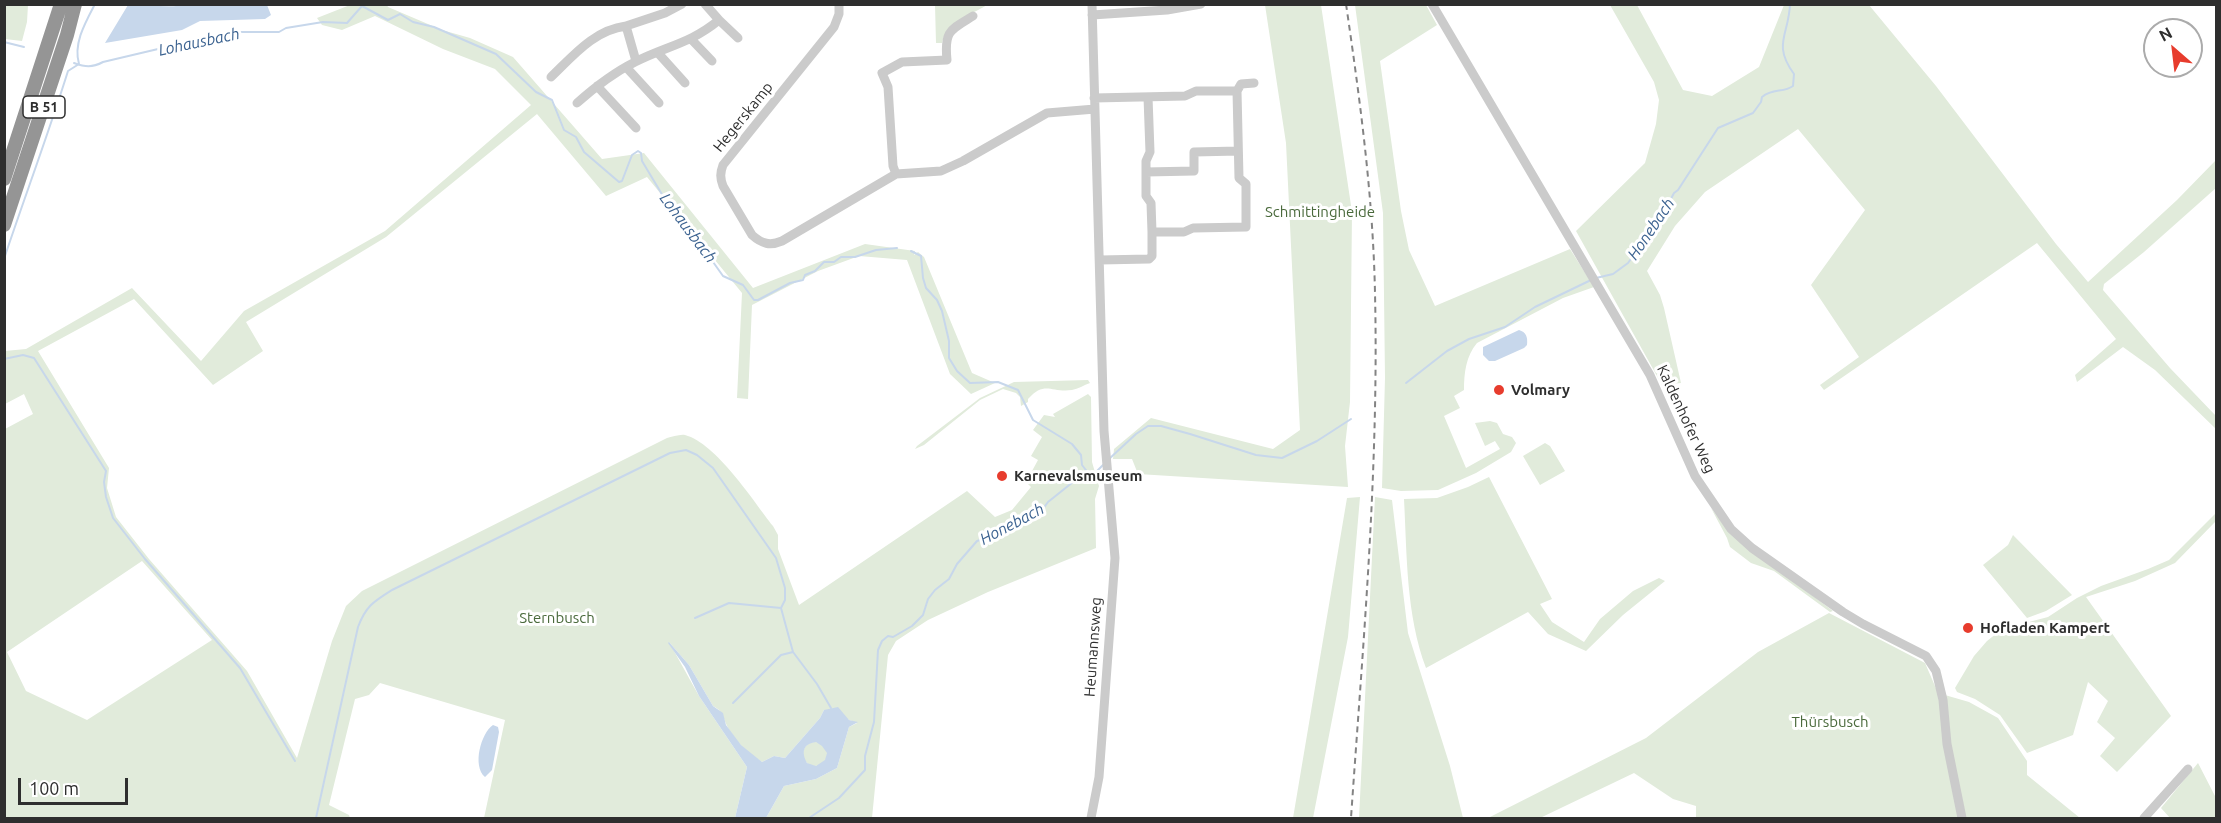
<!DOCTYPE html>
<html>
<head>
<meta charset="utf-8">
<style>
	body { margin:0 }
	#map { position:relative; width:2221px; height:823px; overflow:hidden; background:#fff; font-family:Ubuntu,sans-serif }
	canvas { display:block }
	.frame { position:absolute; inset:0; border:6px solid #2e2e2e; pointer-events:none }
	.north { position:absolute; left:2143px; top:18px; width:60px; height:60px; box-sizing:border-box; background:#fff; border:2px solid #ababab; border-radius:50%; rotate:332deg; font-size:16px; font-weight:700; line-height:24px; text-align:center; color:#2e2e2e }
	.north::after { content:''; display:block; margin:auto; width:21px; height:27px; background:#e73c2d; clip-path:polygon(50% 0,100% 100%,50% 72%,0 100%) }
	.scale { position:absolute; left:18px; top:778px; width:110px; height:27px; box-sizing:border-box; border:3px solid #2e2e2e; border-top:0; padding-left:8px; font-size:18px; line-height:21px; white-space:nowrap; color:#2e2e2e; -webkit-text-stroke:4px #fff; paint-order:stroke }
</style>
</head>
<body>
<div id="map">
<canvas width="2221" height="823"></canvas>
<div class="frame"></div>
<div class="north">N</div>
<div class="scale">100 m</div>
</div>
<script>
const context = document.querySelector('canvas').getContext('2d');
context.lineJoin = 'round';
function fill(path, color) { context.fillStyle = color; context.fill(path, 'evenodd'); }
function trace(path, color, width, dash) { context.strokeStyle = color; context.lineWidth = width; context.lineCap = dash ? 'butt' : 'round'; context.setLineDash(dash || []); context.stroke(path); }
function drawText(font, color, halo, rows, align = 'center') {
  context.font = font + ' Ubuntu,sans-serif'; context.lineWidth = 6; context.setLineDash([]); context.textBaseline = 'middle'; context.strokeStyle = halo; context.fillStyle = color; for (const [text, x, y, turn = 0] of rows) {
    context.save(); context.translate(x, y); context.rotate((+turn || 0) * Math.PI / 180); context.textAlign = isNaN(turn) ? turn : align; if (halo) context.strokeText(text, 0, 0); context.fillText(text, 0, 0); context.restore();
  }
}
const green = new Path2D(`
	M5 4 28 5 27 22 22 41 5 39Z
	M350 5H387L388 7 442 30 470 38 513 57 602 159 644 153 753 288 865 244 915 251 914 255 918 252 924 257 972 373 995 383 971 394 950 374 907 260 859 256 818 271 752 305 748 399 737 398 742 293 647 177 606 196 537 114 386 237 246 322 263 351 213 385 134 299 38 351 109 468 107 488 116 517 149 559 247 671 297 758 332 641 346 606 362 591 667 438C672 437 680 434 685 435 716 443 754 502 773 526L778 535V549L799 605 967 491 995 517 1012 510 1031 487 1026 482 1038 460 1031 456 1042 437 1033 430 1044 415 1055 417 1053 414 1088 394 1091 397 1092 462 1099 486 1095 499 1096 548 988 592 928 620 896 641 888 655 872 818H766L784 786 816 779 837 768 849 727 857 723 824 710 820 718 785 758 774 756 762 762C749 754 733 740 727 726 723 717 722 710 713 706L689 665 669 642 699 696 747 767 735 818H484L505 720 380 683 369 695 355 699 329 805 349 815 350 818H4L5 429 33 414 24 394 5 404V351L26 349 132 288 201 361 244 311 385 231 531 105 495 69 443 49 375 16 342 30 322 25 317 18ZM142 561 212 640 87 720 26 691 7 652Z
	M935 5H987C972 14 946 23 942 43H936Z
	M1265 5H1321L1352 212 1350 402 1345 446 1348 487 1138 474 1132 459H1113L1114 449 1151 418 1273 449 1300 430 1286 143Z
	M1355 5H1426L1437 25 1380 61 1401 211 1409 250 1435 306 1570 249 1594 287 1563 298 1477 343C1466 356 1464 373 1464 390L1454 396 1460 408 1444 416 1466 468 1500 449 1495 441 1485 446 1475 423 1490 421 1497 423 1503 434 1512 437 1516 443 1511 452 1476 473 1438 490 1401 491 1382 488 1385 378 1383 213Z
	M1610 5H1637L1683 90 1712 96 1759 67 1784 5H1869L1936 86 2056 244 2088 282 2177 200 2216 160V188L2144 252 2104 284 2103 290 2170 368 2216 416V429L2155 370 2123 347 2077 382 2075 375 2116 339 2037 243 1824 390 1820 385 1859 357 1811 285 1865 210 1798 129 1705 192 1675 226 1647 271 1660 295 1664 308 1681 383 1662 385 1576 231 1645 163 1656 124 1659 100 1654 82Z
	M1088 380 1090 383C1084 385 1078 389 1072 390 1051 393 1045 380 1028 399V402L1021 406 1020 397 1016 393 1003 389 980 400 924 445 915 449 917 446 980 398 1014 382Z
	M1545 443 1550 446 1565 471 1540 485 1523 456Z
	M1489 477 1552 599 1540 604 1552 622 1584 642 1600 619 1633 591 1659 578 1665 581 1623 615 1586 651 1548 634 1528 612 1426 668C1406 615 1407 555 1404 499L1437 498 1468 487Z
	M1360 497 1348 637 1313 818H1293L1347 498Z
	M1375 497 1392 500 1408 633 1450 766 1463 818H1359Z
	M1711 508 1729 532 1833 611 1830 612 1774 571 1751 563 1730 547 1727 538Z
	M2216 513V521L2175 563 2135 581 2086 597 2171 716 2117 772 2100 756 2115 738 2097 722 2108 701 2088 682 2073 735 2027 753 2000 715 1975 699 1957 692 1955 688 1974 656 1987 641 2002 629 2048 617 2077 598 2101 586 2148 569 2169 560Z
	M2013 535 2072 595 2046 611 2027 618 1983 565 2008 545Z
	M1829 613 1925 663 1938 693 1969 702 1998 718 2027 761V775L2080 818H1696V806L1673 799 1634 773 1540 818H1488L1646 738 1758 652Z
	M803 754a12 12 0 1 1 24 0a12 12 0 1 1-24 0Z
	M2198 763 2216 798V818H2170L2161 808Z`);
const water = new Path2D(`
	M188 4 267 5 271 15 265 19 200 21 182 30 105 43 128 5C147 4 171 9 188 4Z
	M1519 330C1526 332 1528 337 1527 345L1524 348 1495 361H1489L1483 355V347Z
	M669 642 689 665 713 706 723 713 726 725 741 745 762 762 774 756 785 758 820 718 824 710 838 707 849 720 858 722 849 727 837 768 816 779 784 786 766 818H735L747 767 699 696 685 667 668 643ZM816 742 822 746 827 753 825 760 816 766 807 763C801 752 803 744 816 742Z
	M493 725 498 727 499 732 492 770 485 777C472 766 481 733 493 725Z`);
const stream = new Path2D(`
	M4 42 24 47
	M74 63C85 67 92 68 103 62L230 32H279L286 28 323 22 347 23 362 6 388 20 400 14 413 22 434 27 496 54 536 92 552 100 564 130 576 137 584 152 619 182 622 181 632 155 638 151 641 153 642 161 669 206 695 233 696 238 723 276 743 285 754 300H758L790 283 803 280 805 275 815 271 824 262H834L841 257H855L876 250 897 248
	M911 251 921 256 923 278 926 288 937 300 942 311 949 341V358L957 371 970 383 998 382 1018 390 1033 420 1072 444 1081 455 1082 465 1089 474
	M4 259C25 196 48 135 68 71L79 64C73 44 85 23 95 4
	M1596 278 1613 274 1628 263 1663 214 1674 193 1678 190 1718 128 1753 113 1761 102 1762 97C1773 88 1783 93 1793 86L1794 74C1772 44 1789 35 1790 4
	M4 359 23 355 34 358 106 471 104 482 106 497 113 518 145 559 240 668 295 761
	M1406 383 1447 351 1469 339 1505 327 1535 307 1591 280
	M1109 459 1136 434 1148 426H1161L1190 434 1256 455 1282 458 1317 441 1351 419
	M695 618 729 603 781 608
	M733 703 781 655 793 652
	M316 818 358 627C366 606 373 602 392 590L670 453 686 450 697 455 713 468 776 558 785 588V600L781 608 793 652 817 684 831 708
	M809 818 839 798 865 770V756L874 722 878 650 882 641 888 636 893 637 912 626 923 615 928 599 935 590 949 579 957 564 977 541 999 534 1024 518 1040 513 1048 502 1073 482 1095 473 1103 465`);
const minor = new Path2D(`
	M839 4V14L834 27 723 165C720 173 720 178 723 186L752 235C762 244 770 246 782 241L896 174 941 171 963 161 1047 113 1095 109
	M1432 4 1650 375 1695 476 1731 529 1752 548 1843 612 1863 624 1926 656 1936 671 1943 700 1947 744 1962 818
	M1092 15 1167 10 1201 4
	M719 20 738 38
	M691 39 712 61
	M658 53 685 83
	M636 61 626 26 665 13 682 4
	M626 67 659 103
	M551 77C573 56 594 30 626 26
	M597 86 636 128
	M1237 91 1241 84 1254 83
	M1148 97 1150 152 1146 161V196L1151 203 1152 232
	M1094 98 1185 96 1196 91H1237L1239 178 1246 184V227L1193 228 1184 232H1152V256L1149 259 1100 260
	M577 103C595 87 613 73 635 62 666 46 690 44 719 20L705 4
	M1146 172 1194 171V152L1238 151
	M896 174 893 166 888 87 882 73 902 62 947 60C944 31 950 30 973 16
	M1091 818 1099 777 1115 558 1104 431 1092 4
	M2144 818 2188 769`);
const highway = new Path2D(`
	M4 179 61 4
	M4 225 67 35 75 4`);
const rail = new Path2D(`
	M1346 4C1360 100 1373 196 1375 293 1379 468 1363 644 1351 818`);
const markers = [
	[1499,390,6,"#e73c2d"],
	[1002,476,6,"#e73c2d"],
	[1968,628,6,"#e73c2d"]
];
const shields = [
	[44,107,42]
];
const shieldNames = [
	["B 51",44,107]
];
const streetNames = [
	["Hegerskamp",743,117,-51],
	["Kaldenhofer Weg",1686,419,65],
	["Heumannsweg",1093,647,-86]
];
const parkNames = [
	["Schmittingheide",1320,212],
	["Sternbusch",557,618],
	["Thürsbusch",1830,722]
];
const poiNames = [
	["Volmary",1511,390],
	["Karnevalsmuseum",1014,476],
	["Hofladen Kampert",1980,628]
];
const waterNames = [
	["Lohausbach",199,42,-12],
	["Lohausbach",688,228,53],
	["Honebach",1651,229,-56],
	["Honebach",1012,524,-28]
];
fill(green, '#e1ebdb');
fill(water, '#c7d7eb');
trace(stream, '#c7d7eb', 2);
trace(minor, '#cbcbcb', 9);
trace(highway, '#959595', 14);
trace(rail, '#838383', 2, [6, 4.5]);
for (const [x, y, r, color] of markers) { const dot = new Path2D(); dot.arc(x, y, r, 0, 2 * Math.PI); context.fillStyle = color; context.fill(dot); trace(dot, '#fff', 2); }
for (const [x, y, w] of shields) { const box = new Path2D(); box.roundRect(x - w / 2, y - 11, w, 22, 4.5); context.fillStyle = '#fff'; context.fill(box); trace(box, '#2e2e2e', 1.5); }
drawText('bold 14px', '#2e2e2e', null, shieldNames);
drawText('15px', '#2e2e2e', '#fff', streetNames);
drawText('15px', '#49693b', '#fff', parkNames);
drawText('bold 15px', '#2e2e2e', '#fff', poiNames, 'left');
drawText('italic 16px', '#3b6290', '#fff', waterNames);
</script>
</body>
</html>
